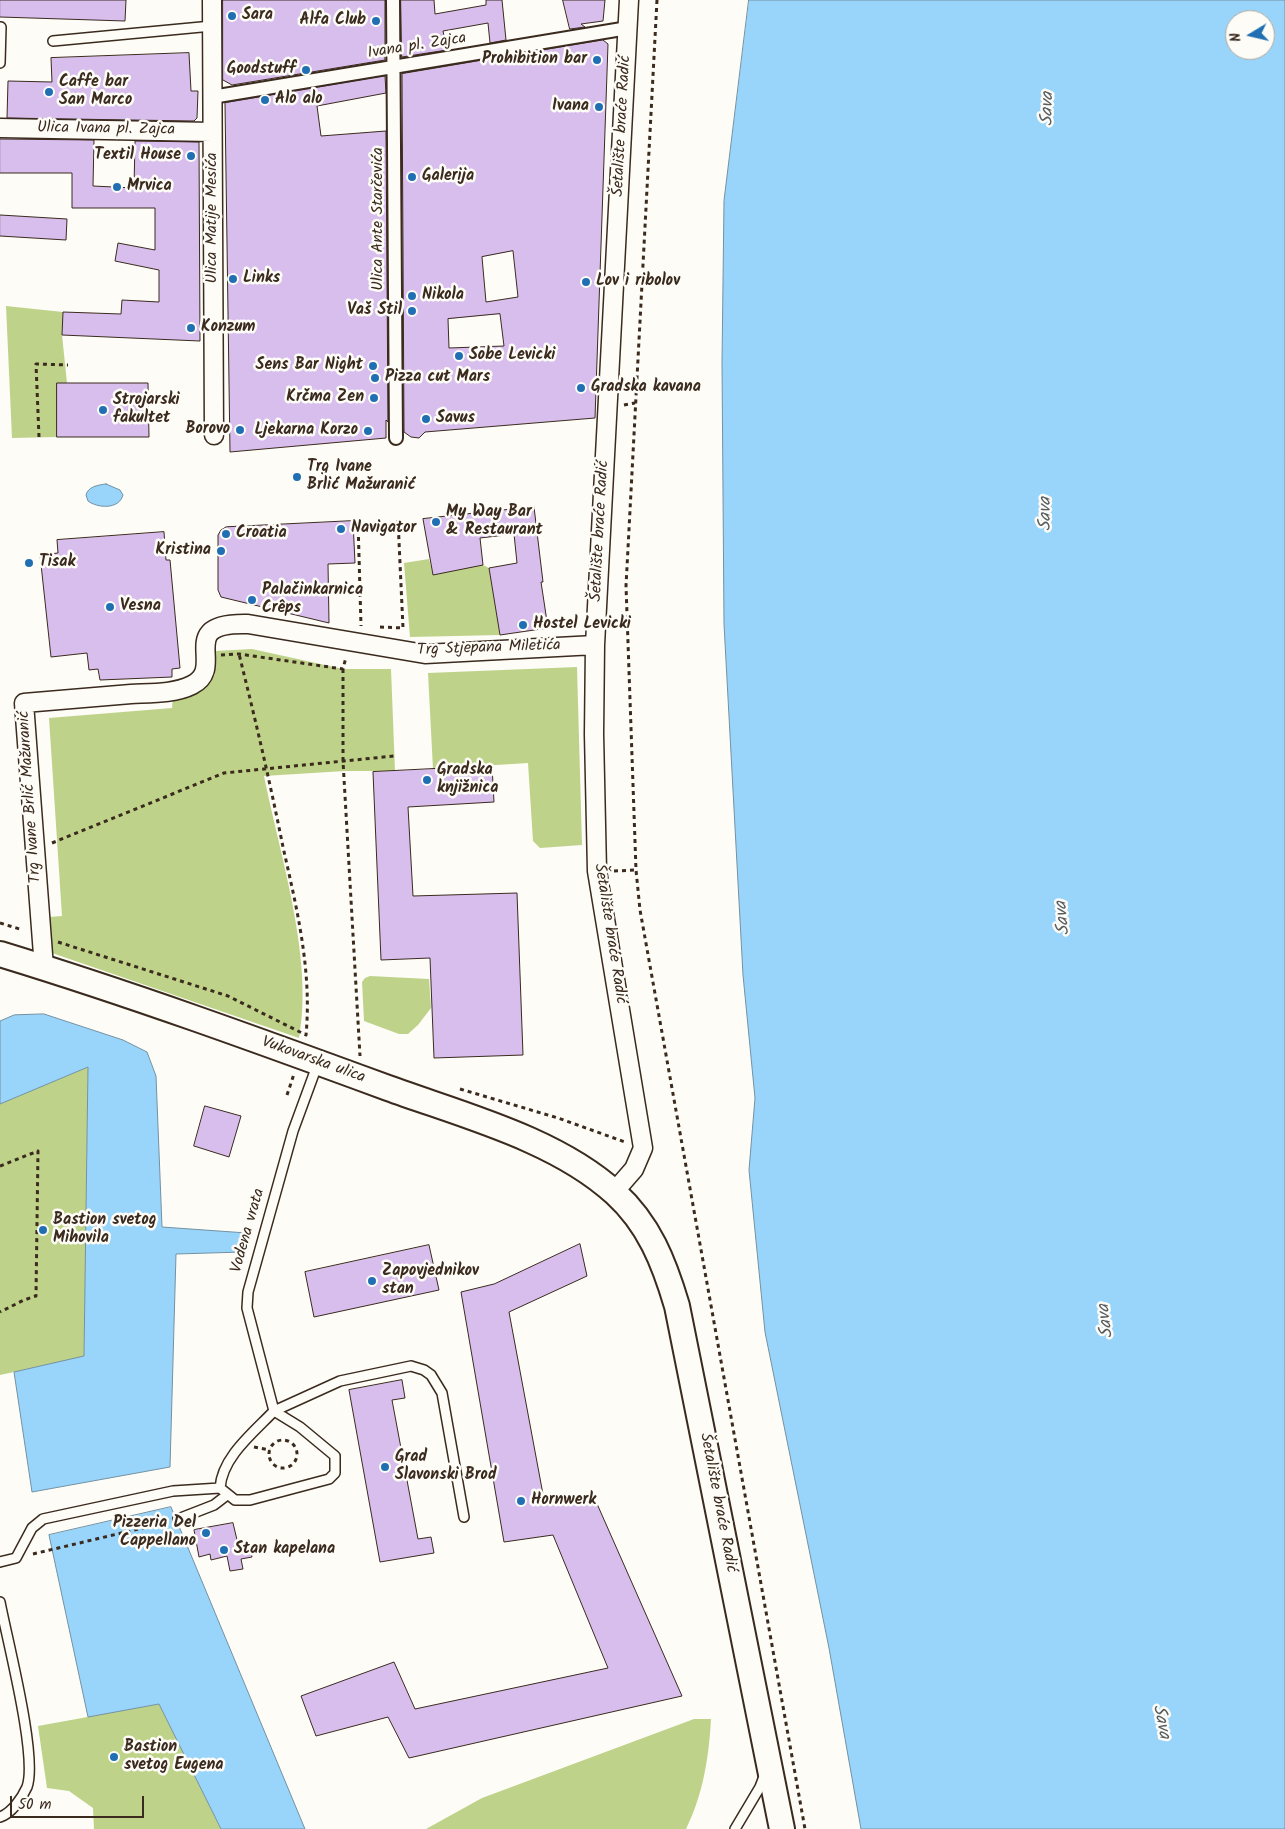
<!DOCTYPE html>
<html>
<head>
<meta charset="utf-8">
<style>
	body { margin:0 }
	#map { position:relative; width:1285px; height:1829px; overflow:hidden; background:#fdfcf7; font-family:Kalam,sans-serif }
	canvas { display:block }
	.north { position:absolute; left:1225px; top:10px; width:50px; height:50px; box-sizing:border-box; background:#fdfcf7; border:1px solid #afa8a0; border-radius:50%; rotate:261deg; font-size:14px; font-weight:700; line-height:20px; text-align:center; color:#3b2a1e }
	.north::after { content:''; display:block; margin:auto; width:18px; height:22px; background:#1f6fb2; clip-path:polygon(50% 0,100% 100%,50% 72%,0 100%) }
	.scale { position:absolute; left:10px; top:1796px; width:134px; height:22px; box-sizing:border-box; border:2px solid #3b2a1e; border-top:0; padding-left:6px; font-size:15px; line-height:18px; white-space:nowrap; color:#3b2a1e; -webkit-text-stroke:4px #fdfcf7; paint-order:stroke }
</style>
</head>
<body>
<div id="map">
<canvas width="1285" height="1829"></canvas>
<div class="north">N</div>
<div class="scale">50 m</div>
</div>
<script>
const context = document.querySelector('canvas').getContext('2d');
context.lineJoin = 'round';
function fill(path, color) { context.fillStyle = color; context.fill(path, 'evenodd'); }
function trace(path, color, width, dash) { context.strokeStyle = color; context.lineWidth = width; context.lineCap = dash ? 'butt' : 'round'; context.setLineDash(dash || []); context.stroke(path); }
function drawText(font, color, halo, rows, align = 'center') {
  context.font = font + ' Kalam,sans-serif'; context.lineWidth = 5; context.setLineDash([]); context.textBaseline = 'middle'; context.strokeStyle = halo; context.fillStyle = color; for (const [text, x, y, turn = 0] of rows) {
    context.save(); context.translate(x, y); context.rotate((+turn || 0) * Math.PI / 180); context.textAlign = isNaN(turn) ? turn : align; if (halo) context.strokeText(text, 0, 0); context.fillText(text, 0, 0); context.restore();
  }
}
const green = new Path2D(`
	M6 306 63 312 62 335 67 383H57V437L12 438Z
	M429 559 433 575 483 565 489 568 500 635 410 637 404 563Z
	M252 649 343 669H391L395 771H345L264 776C280 856 314 959 299 1038L52 953 49 917 62 916 49 718 172 708 173 697 207 682 215 675V651Z
	M577 667 582 845 540 848 533 841 528 763 433 769 428 673Z
	M370 976 429 979 431 1008 418 1025 408 1034H399L364 1021 362 982 365 978Z
	M88 1067 84 1357 0 1375V1104Z
	M159 1704 221 1829H94L93 1808 69 1791 47 1788 38 1726Z
	M694 1719H711C709 1757 703 1795 686 1829H426L482 1798Z`);
const water = new Path2D(`
	M749 0H1285V1829H861L829 1648 765 1332 749 1170 755 1098 743 975 724 624 722 363 724 201ZM1235 20H1265V50H1235Z
	M106 484 120 490 123 495C119 510 97 508 88 501L86 495C88 487 97 485 106 484Z
	M44 1014 123 1040 147 1052 156 1076 162 1227 247 1233 243 1252 176 1254 170 1467 32 1492 14 1372 84 1356 88 1067 0 1104V1021L14 1015Z
	M171 1507 305 1829H221L159 1704 88 1717 49 1535Z`);
const building = new Path2D(`
	M0 0H126L125 21 0 17Z
	M223 0H385V60L232 85 223 80Z
	M401 0H434L435 14 486 5V0H502L506 40 490 43 488 23 443 31 447 50 402 57Z
	M563 0H605L603 21 581 24 585 27 570 29Z
	M603 40 608 44 595 418 425 432 419 438 411 437 404 432 402 74ZM513 251 518 297 486 302 482 257ZM500 314 504 346 449 348 448 319Z
	M189 53 191 91H198L197 118 194 121 7 118 8 81 52 82 51 58Z
	M385 76 386 93 317 106 321 136 386 131 388 422 386 420V438L230 452 225 103Z
	M0 139 94 140 93 186 134 188 135 141 199 142 200 341 62 335 63 312 121 314 122 300 159 302V270L115 261 118 243 155 250V208H72V173H0Z
	M0 215 67 219 66 240 0 236Z
	M57 383H148L149 437H57Z
	M534 507 543 582H541L548 628 500 635 489 568 517 563 514 534 480 538 483 565 433 575 423 519Z
	M353 521 355 563 328 564 329 623 221 597 218 590V535L221 530 226 527Z
	M164 532 166 560H170L180 668 172 669V677L100 680 98 669 89 670 87 653 51 657 40 555 58 553 57 540Z
	M492 766 494 802 408 807 413 896 517 893 523 1055 434 1058 430 958 381 960 373 772Z
	M205 1106 241 1116 229 1157 194 1146Z
	M580 1244 587 1276 509 1312 545 1505 594 1497 682 1696 409 1758 388 1717 316 1736 301 1696 394 1662 415 1709 608 1668 553 1535 504 1542 461 1292 494 1284Z
	M429 1245 439 1290 314 1317 305 1272Z
	M402 1380 405 1398 392 1400 418 1539 431 1537 434 1553 380 1562 349 1390Z
	M233 1523 238 1544 249 1541 252 1557 241 1559 243 1569 230 1571 227 1556 211 1560 210 1554 199 1557 194 1530Z`);
const path = new Path2D(`
	M657 0 626 586 636 870 640 910 805 1829
	M624 405 635 403
	M39 437 36 364 68 365
	M358 521 361 626
	M380 627 403 628 398 520
	M221 655 239 654 343 669 346 657
	M343 669V761L360 1056
	M52 843 224 773 394 756
	M614 871 636 870
	M0 923 23 930
	M58 942 228 996 306 1035C312 971 297 909 283 847 270 782 255 718 239 654
	M460 1089 558 1118 625 1142
	M287 1095 294 1074
	M0 1166 38 1151 36 1296 24 1300 0 1312
	M269 1454a14 14 0 1 1 28 0a14 14 0 1 1-28 0Z
	M254 1447 270 1450
	M33 1554 168 1522`);
const service = new Path2D(`
	M53 41 212 26
	M0 63 1 27
	M318 1063 293 1131 248 1292 247 1308 274 1411 340 1381 411 1366 424 1370 431 1375 442 1393 464 1517
	M178 1519 214 1505 227 1495
	M0 1562 16 1558 32 1528 43 1519 173 1491 220 1488 235 1500H250L329 1479 335 1473V1456L300 1427 274 1411C254 1432 222 1457 220 1488
	M0 1602C7 1639 38 1757 27 1787 22 1798 12 1813 0 1817
	M735 1829 760 1787 765 1774`);
const pedestrian = new Path2D(`
	M393 0 396 438
	M212 97 628 28`);
const minor = new Path2D(`
	M212 0 214 435
	M0 128 212 132
	M44 968 24 703C59 700 95 697 131 694 151 693 174 694 192 685 228 667 173 622 248 624L425 654 595 645
	M614 1192 634 1169 643 1148 597 871 594 734 595 645 629 0`);
const secondary = new Path2D(`
	M0 954C131 994 260 1041 388 1088 462 1115 556 1139 615 1193 649 1224 664 1262 677 1306L782 1829`);
const markers = [
	[232,16,5,"#1f6fb2"],
	[376,21,5,"#1f6fb2"],
	[597,60,5,"#1f6fb2"],
	[306,70,5,"#1f6fb2"],
	[49,92,5,"#1f6fb2"],
	[265,100,5,"#1f6fb2"],
	[599,107,5,"#1f6fb2"],
	[191,156,5,"#1f6fb2"],
	[412,177,5,"#1f6fb2"],
	[117,187,5,"#1f6fb2"],
	[233,279,5,"#1f6fb2"],
	[586,282,5,"#1f6fb2"],
	[412,296,5,"#1f6fb2"],
	[412,311,5,"#1f6fb2"],
	[191,328,5,"#1f6fb2"],
	[459,356,5,"#1f6fb2"],
	[373,366,5,"#1f6fb2"],
	[375,378,5,"#1f6fb2"],
	[581,388,5,"#1f6fb2"],
	[374,398,5,"#1f6fb2"],
	[103,410,5,"#1f6fb2"],
	[426,419,5,"#1f6fb2"],
	[240,430,5,"#1f6fb2"],
	[368,431,5,"#1f6fb2"],
	[297,477,5,"#1f6fb2"],
	[436,522,5,"#1f6fb2"],
	[341,529,5,"#1f6fb2"],
	[226,534,5,"#1f6fb2"],
	[221,551,5,"#1f6fb2"],
	[29,563,5,"#1f6fb2"],
	[252,600,5,"#1f6fb2"],
	[110,607,5,"#1f6fb2"],
	[523,625,5,"#1f6fb2"],
	[427,780,5,"#1f6fb2"],
	[43,1230,5,"#1f6fb2"],
	[372,1281,5,"#1f6fb2"],
	[385,1467,5,"#1f6fb2"],
	[521,1501,5,"#1f6fb2"],
	[206,1533,5,"#1f6fb2"],
	[224,1550,5,"#1f6fb2"],
	[114,1757,5,"#1f6fb2"]
];
const poiNames = [
	["Sara",242,16],
	["Alfa Club",366,21,"right"],
	["Prohibition bar",587,60,"right"],
	["Goodstuff",296,70,"right"],
	["Caffe bar",59,83],
	["San Marco",59,101],
	["Alo alo",275,100],
	["Ivana",589,107,"right"],
	["Textil House",181,156,"right"],
	["Galerija",422,177],
	["Mrvica",127,187],
	["Links",243,279],
	["Lov i ribolov",596,282],
	["Nikola",422,296],
	["Vaš Stil",402,311,"right"],
	["Konzum",201,328],
	["Sobe Levicki",469,356],
	["Sens Bar Night",363,366,"right"],
	["Pizza cut Mars",385,378],
	["Gradska kavana",591,388],
	["Krčma Zen",364,398,"right"],
	["Strojarski",113,401],
	["fakultet",113,419],
	["Savus",436,419],
	["Borovo",230,430,"right"],
	["Ljekarna Korzo",358,431,"right"],
	["Trg Ivane",307,468],
	["Brlić Mažuranić",307,486],
	["My Way Bar",446,513],
	["& Restaurant",446,531],
	["Navigator",351,529],
	["Croatia",236,534],
	["Kristina",211,551,"right"],
	["Tisak",39,563],
	["Palačinkarnica",262,591],
	["Crêps",262,609],
	["Vesna",120,607],
	["Hostel Levicki",533,625],
	["Gradska",437,771],
	["knjižnica",437,789],
	["Bastion svetog",53,1221],
	["Mihovila",53,1239],
	["Zapovjednikov",382,1272],
	["stan",382,1290],
	["Grad",395,1458],
	["Slavonski Brod",395,1476],
	["Hornwerk",531,1501],
	["Pizzeria Del",196,1524,"right"],
	["Cappellano",196,1542,"right"],
	["Stan kapelana",234,1550],
	["Bastion",124,1748],
	["svetog Eugena",124,1766]
];
const streetNames = [
	["Ivana pl. Zajca",417,47,-9],
	["Šetalište braće Radić",623,126,-87],
	["Ulica Ivana pl. Zajca",106,130,1],
	["Ulica Matije Mesića",213,218,-90],
	["Ulica Ante Starčevića",379,219,-90],
	["Šetalište braće Radić",601,531,-87],
	["Trg Stjepana Miletića",489,649,-2],
	["Trg Ivane Brlić Mažuranić",31,797,-94],
	["Šetalište braće Radić",609,934,81],
	["Vukovarska ulica",313,1061,20],
	["Vodena vrata",249,1231,-74],
	["Šetalište braće Radić",717,1503,79]
];
const waterNames = [
	["Sava",1049,109,-89],
	["Sava",1047,514,-90],
	["Sava",1064,918,-95],
	["Sava",1107,1321,-97],
	["Sava",1160,1722,79]
];
fill(green, '#bed389');
fill(water, '#99d5fa');
trace(water, '#7391a2', 1);
fill(building, '#d8beed');
trace(building, '#3b2a1e', 1);
trace(service, '#3b2a1e', 12);
trace(pedestrian, '#3b2a1e', 16);
trace(minor, '#3b2a1e', 21);
trace(secondary, '#3b2a1e', 28);
trace(path, '#3b2a1e', 3, [4, 4]);
trace(service, '#fdfcf7', 9);
trace(pedestrian, '#fdfcf7', 12);
trace(minor, '#fdfcf7', 18);
trace(secondary, '#fdfcf7', 24);
for (const [x, y, r, color] of markers) { const dot = new Path2D(); dot.arc(x, y, r, 0, 2 * Math.PI); context.fillStyle = color; context.fill(dot); trace(dot, '#fdfcf7', 2); }
drawText('bold 16px', '#3b2a1e', '#fdfcf7', poiNames, 'left');
drawText('16px', '#3b2a1e', '#fdfcf7', streetNames);
drawText('italic 18px', '#575d60', '#fdfcf7', waterNames);
</script>
</body>
</html>
